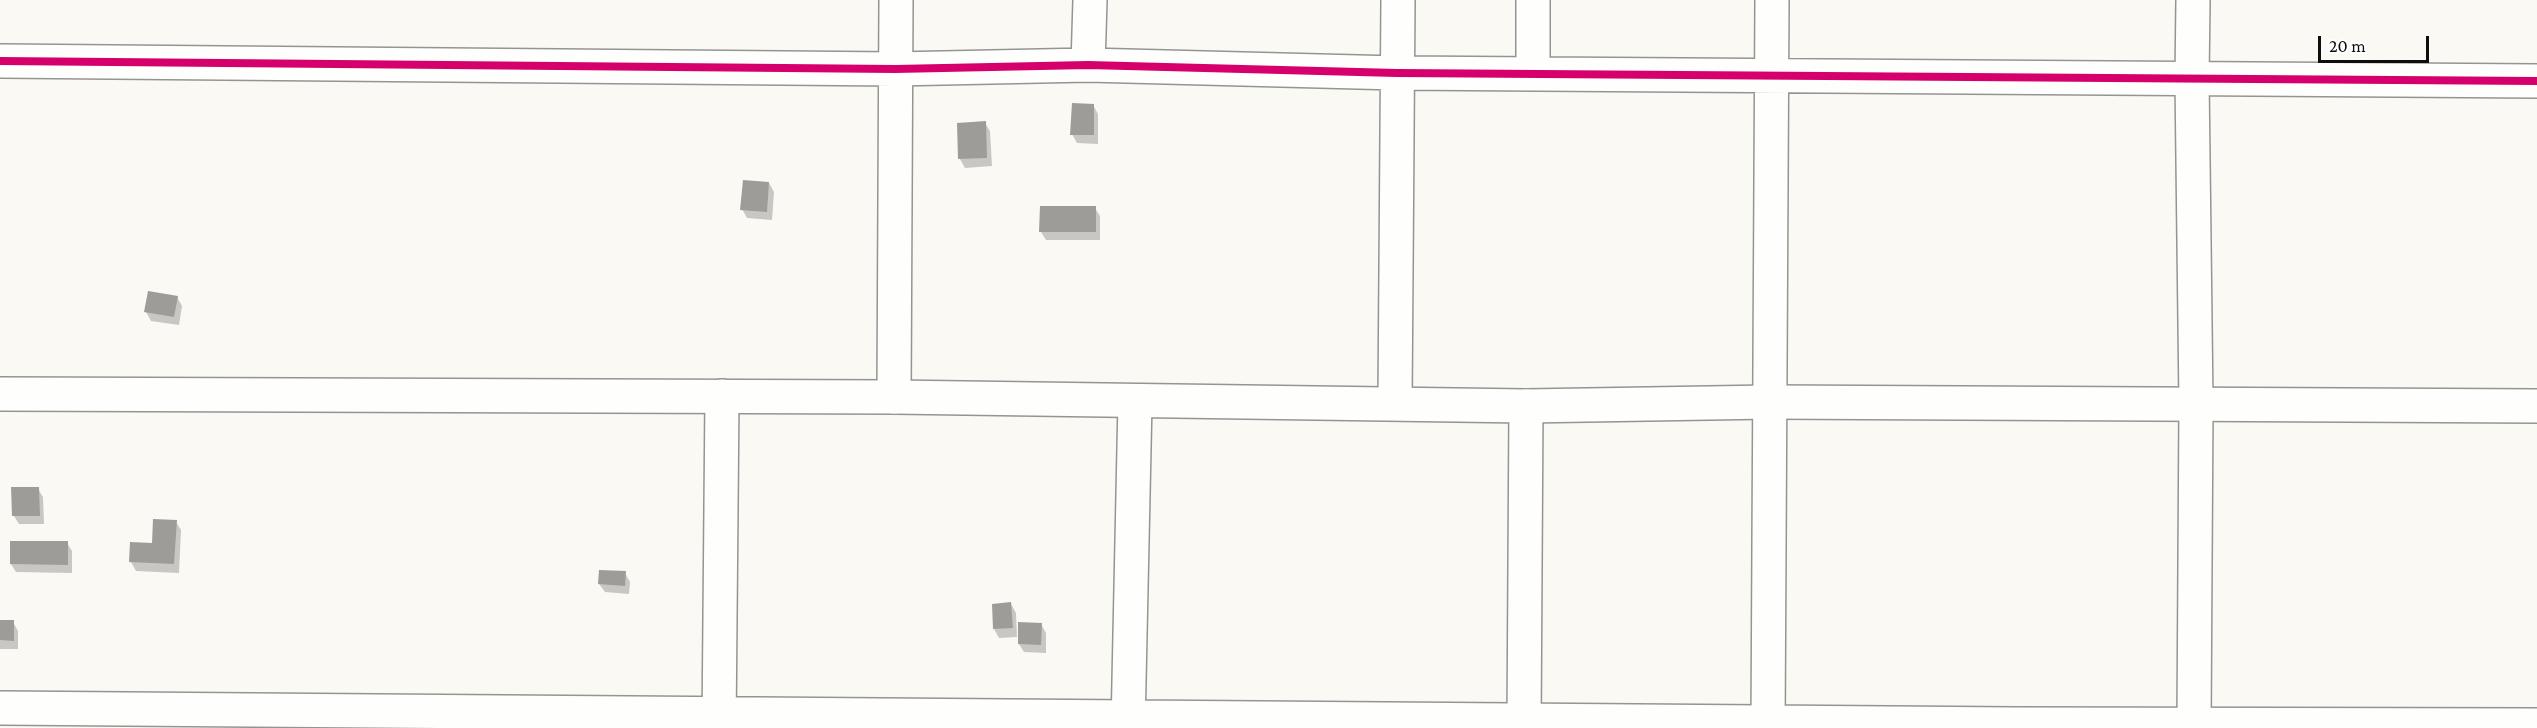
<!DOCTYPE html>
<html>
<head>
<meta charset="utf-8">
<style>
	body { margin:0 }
	#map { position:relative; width:2537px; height:728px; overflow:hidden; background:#faf9f4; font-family:"Crimson Pro",serif }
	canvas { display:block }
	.scale { position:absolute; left:2318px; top:36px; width:111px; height:27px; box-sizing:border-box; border:3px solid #0e0e0e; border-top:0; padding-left:8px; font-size:18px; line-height:21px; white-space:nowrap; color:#0e0e0e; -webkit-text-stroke:4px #fff; paint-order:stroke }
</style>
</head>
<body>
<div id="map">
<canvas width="2537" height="728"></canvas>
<div class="scale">20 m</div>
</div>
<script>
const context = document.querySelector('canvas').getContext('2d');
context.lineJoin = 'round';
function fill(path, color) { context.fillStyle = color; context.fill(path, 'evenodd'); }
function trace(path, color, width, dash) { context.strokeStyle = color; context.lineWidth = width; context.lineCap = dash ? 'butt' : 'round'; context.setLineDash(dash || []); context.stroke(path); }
const shadow = new Path2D(`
	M1093 105 1098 114V144L1077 143 1072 134Z
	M985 123 990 131 992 166 965 168 960 159 958 124Z
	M769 183 774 192 772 220 747 218 742 209Z
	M1095 208 1100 216V240H1046L1041 232Z
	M177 297 182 306 179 325 151 321 146 312Z
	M38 489 43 497 44 524H19L14 516Z
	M176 522 181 530 179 573 136 571 131 562 154 544Z
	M67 543 72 551V573L16 572 11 564Z
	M625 573 630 582 629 594 605 592 599 584Z
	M1011 604 1016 613 1017 637 999 638 994 629Z
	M0 622H13L18 631V649H0Z
	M1041 624 1046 633V653L1024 652 1019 644Z`);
const building = new Path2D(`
	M1072 103 1094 104V135H1070Z
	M986 121 987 158 958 159 957 123Z
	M743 180 769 182 767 212 740 210Z
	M1040 206H1096V232H1039Z
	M148 291 178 296 174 317 144 312Z
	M11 487H39L40 516H12Z
	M153 519 177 520 174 564 129 562 130 542 152 543Z
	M10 541H68V565L10 564Z
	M599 570 626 571 625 586 598 584Z
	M1011 602 1013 628 993 629 992 604Z
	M0 620H14V641L0 640Z
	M1018 622 1042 623 1041 645 1018 644Z`);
const minor = new Path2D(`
	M1533 0V74
	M2193 0 2192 79 2196 404 2194 724
	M0 61 895 69 1088 65 1397 73 2537 81
	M1088 65 1090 0
	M894 397 896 0
	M1395 403 1398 0
	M0 708 2015 724 2537 725
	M719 728 722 396
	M1128 728 1135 401
	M1524 728 1526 406
	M1768 728 1772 0`);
const tertiary = new Path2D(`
	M0 394 894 397 1526 406 1770 402 2537 406`);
const cycleway = new Path2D(`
	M0 61 895 69 1088 65 1397 73 2537 81`);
fill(shadow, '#0003');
fill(building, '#9e9c99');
trace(minor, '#949492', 36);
trace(tertiary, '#949492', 36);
trace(minor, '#fefefd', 33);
trace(tertiary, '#fefefd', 33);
trace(cycleway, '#d6006c', 8);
</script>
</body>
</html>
